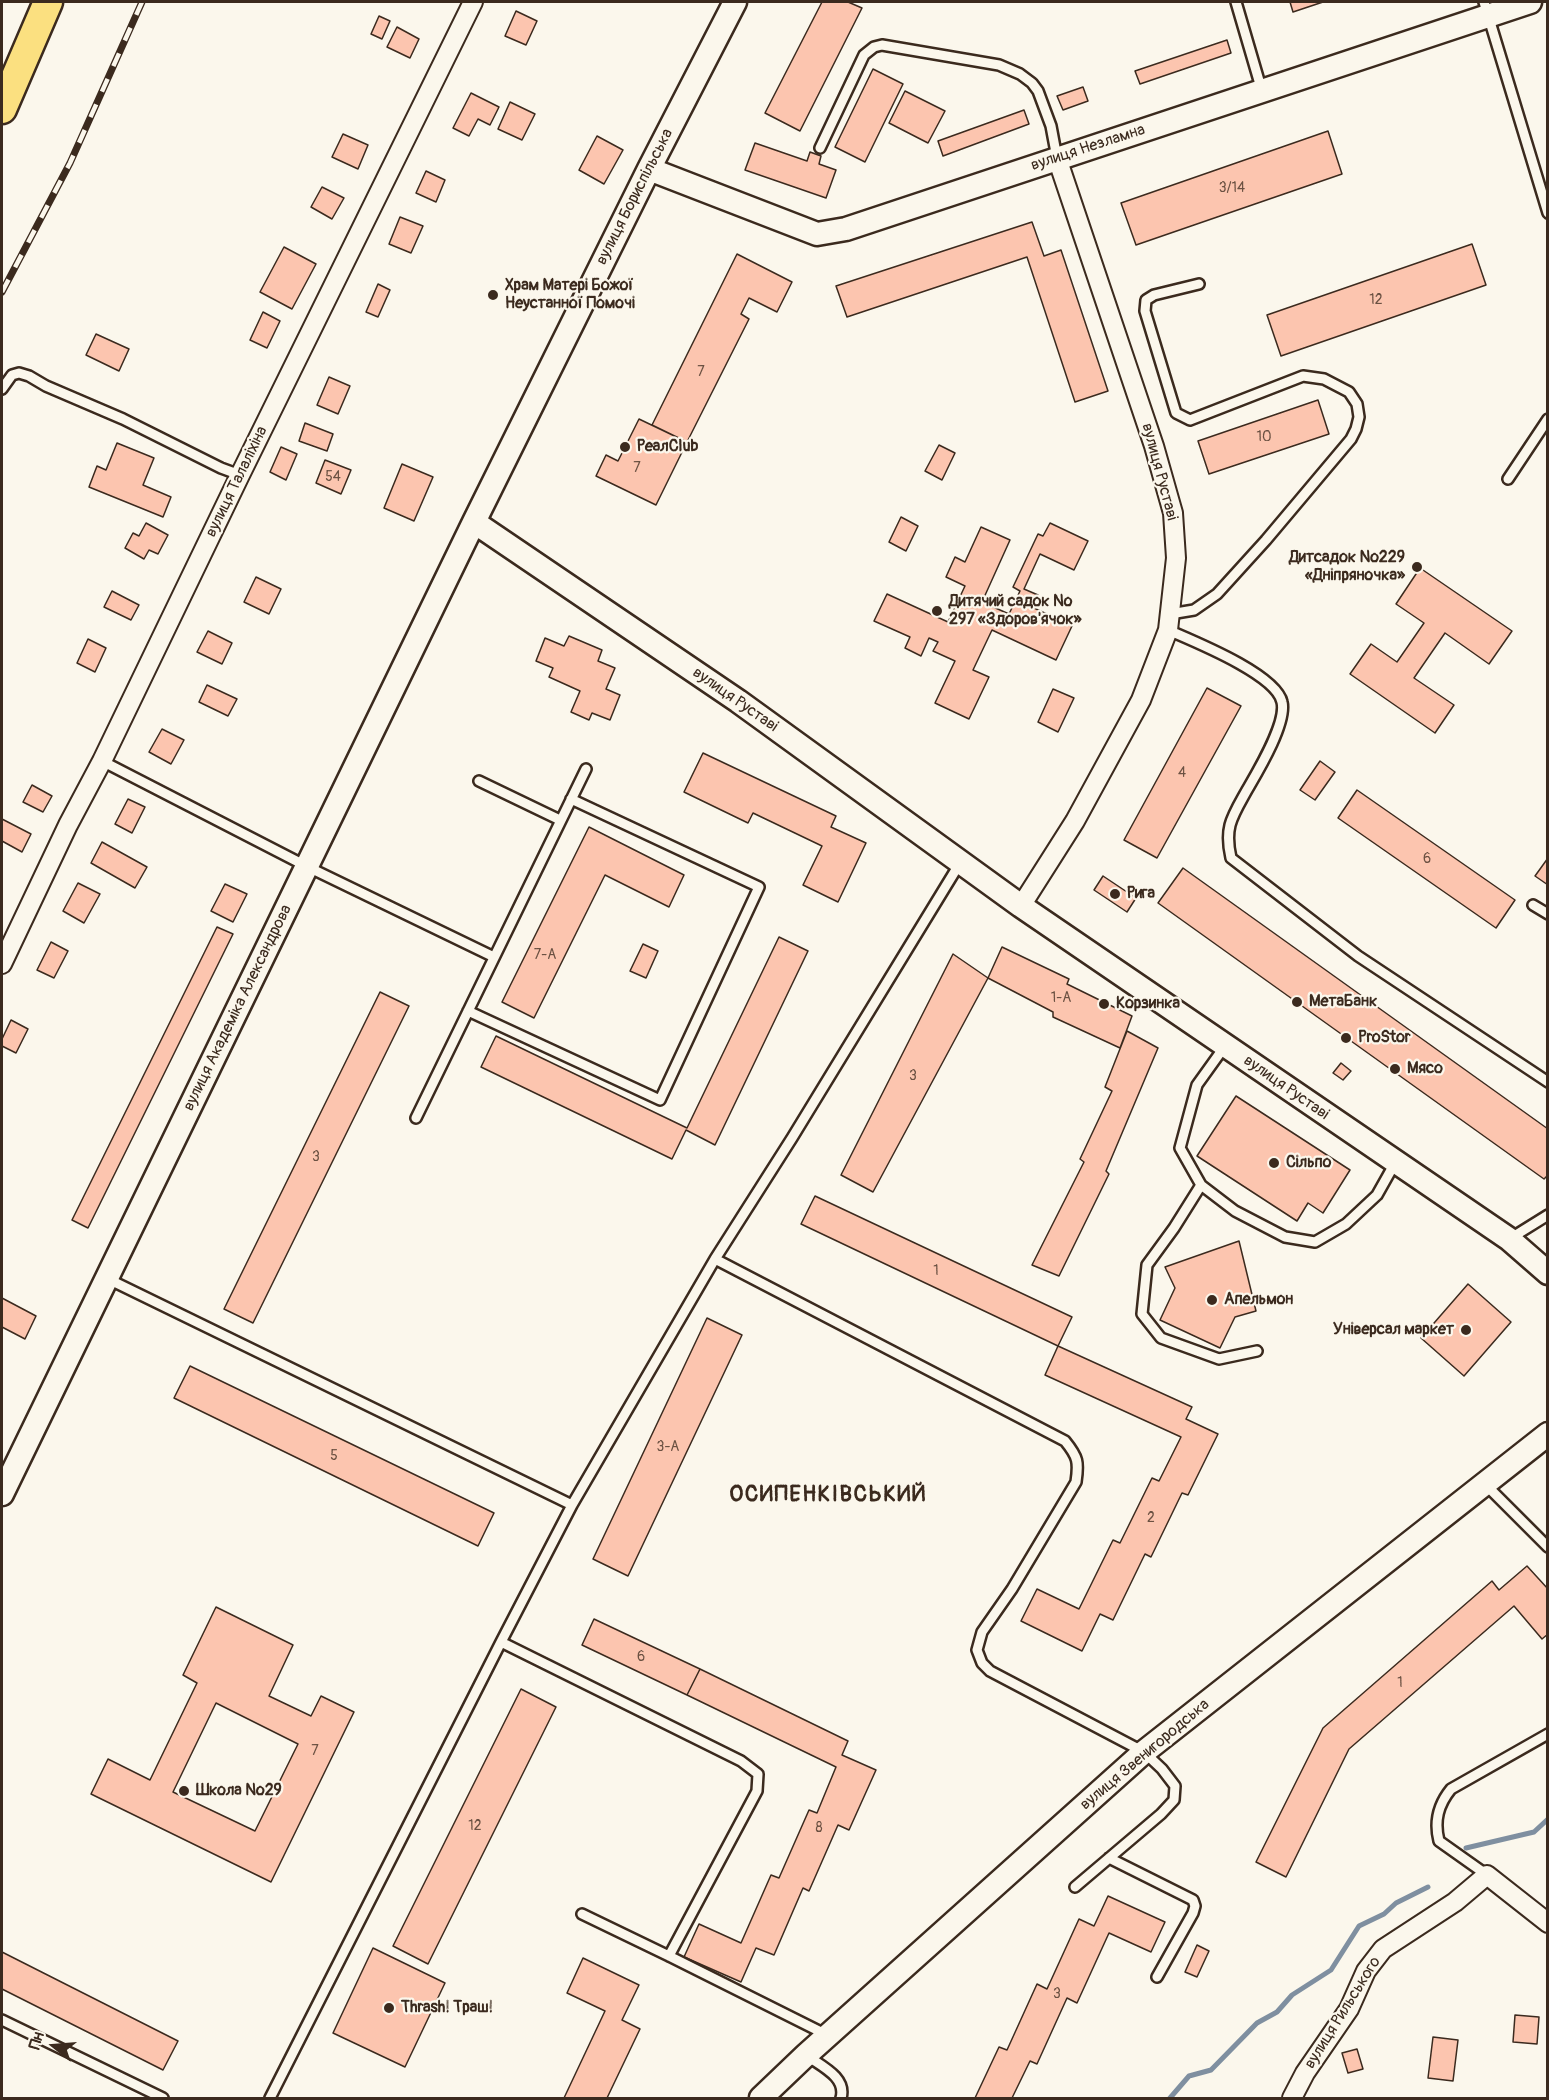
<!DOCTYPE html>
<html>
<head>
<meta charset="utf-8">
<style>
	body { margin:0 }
	#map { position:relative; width:1549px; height:2100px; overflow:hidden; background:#fbf7ec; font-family:Pangolin,sans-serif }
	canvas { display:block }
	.frame { position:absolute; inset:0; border:3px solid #3b2a1e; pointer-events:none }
	.north { position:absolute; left:24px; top:2016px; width:60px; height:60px; -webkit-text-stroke:4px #fbf7ec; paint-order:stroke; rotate:287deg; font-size:16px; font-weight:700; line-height:24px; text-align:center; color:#3b2a1e }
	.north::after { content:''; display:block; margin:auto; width:21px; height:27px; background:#3b2a1e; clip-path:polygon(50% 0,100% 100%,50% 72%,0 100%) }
</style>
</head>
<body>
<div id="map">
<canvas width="1549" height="2100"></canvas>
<div class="frame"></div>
<div class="north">Пн</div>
</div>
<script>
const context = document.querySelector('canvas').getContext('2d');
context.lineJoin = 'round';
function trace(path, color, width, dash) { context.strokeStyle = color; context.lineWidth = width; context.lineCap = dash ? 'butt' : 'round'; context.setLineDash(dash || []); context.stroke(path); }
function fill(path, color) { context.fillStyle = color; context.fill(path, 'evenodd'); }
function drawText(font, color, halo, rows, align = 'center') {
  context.font = font + ' Pangolin,sans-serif'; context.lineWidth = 4.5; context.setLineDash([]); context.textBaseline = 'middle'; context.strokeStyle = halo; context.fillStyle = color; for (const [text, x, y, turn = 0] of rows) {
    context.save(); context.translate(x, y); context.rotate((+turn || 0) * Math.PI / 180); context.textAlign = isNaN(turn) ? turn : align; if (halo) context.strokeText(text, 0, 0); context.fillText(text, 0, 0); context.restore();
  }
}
const stream = new Path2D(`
	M1466 1848 1534 1832 1548 1819
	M1170 2098 1189 2076 1211 2070 1257 2023 1277 2012 1292 1995 1331 1970 1359 1926 1384 1914 1396 1903 1428 1887`);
const building = new Path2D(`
	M822 2H848L862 8 800 131 765 113Z
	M1290 2H1323L1293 12Z
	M516 11 537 21 526 45 505 36Z
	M379 16 390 21 382 39 371 34Z
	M397 27 419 39 410 58 387 47Z
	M1227 40 1231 53 1140 84 1135 71Z
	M873 69 903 84 865 162 835 147Z
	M1083 87 1088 101 1063 110 1057 96Z
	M905 91 945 111 928 143 889 123Z
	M471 93 499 107 490 125 478 119 469 136 453 128Z
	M510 102 535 114 522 140 498 129Z
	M1024 110 1029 124 943 156 938 141Z
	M1328 131 1342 174 1136 245 1121 203Z
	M343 134 368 145 358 169 332 157Z
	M597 136 623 150 604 184 579 170Z
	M755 143 807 161 810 152 821 156 819 164 836 170 826 198 745 170Z
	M426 171 445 180 436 202 416 193Z
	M322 187 344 198 332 219 311 207Z
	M400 217 423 226 411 253 389 244Z
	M1032 222 1044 256 1061 250 1108 391 1075 402 1027 257 847 317 836 286Z
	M1472 244 1486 285 1281 356 1267 315Z
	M284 247 316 264 292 309 260 292Z
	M737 254 792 282 777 312 749 298 741 314 749 319 687 442 652 425Z
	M378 284 390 290 378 317 366 312Z
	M263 312 280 321 267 348 250 340Z
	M96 334 129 349 119 371 86 355Z
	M329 377 350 386 338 414 317 405Z
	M1318 400 1329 434 1209 474 1198 441Z
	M639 419 687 442 656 505 596 476 606 455 618 461Z
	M305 423 333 434 327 451 299 441Z
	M117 443 154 458 143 485 171 497 163 517 89 487 97 466 106 470Z
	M939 445 955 453 942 480 925 471Z
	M281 447 297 454 286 480 270 472Z
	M325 460 351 470 341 494 316 483Z
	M402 464 433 477 414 521 384 508Z
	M901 517 918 526 906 551 889 542Z
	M146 523 168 535 158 554 149 550 144 559 125 548 133 533 139 536Z
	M1050 523 1088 541 1074 570 1040 554 1024 589 1038 595 1032 607 1072 626 1056 660 992 630 973 670 989 677 969 719 935 703 955 661 933 651 938 642 929 638 921 656 905 648 910 637 874 621 887 594 948 622 965 586 946 577 955 557 965 562 981 527 1010 540 982 602 1009 614 1020 591 1013 587 1038 534 1043 536Z
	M1420 568 1512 631 1489 664 1445 633 1414 678 1454 705 1435 733 1350 674 1371 644 1397 662 1424 623 1396 604Z
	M256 577 281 589 269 614 244 602Z
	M112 591 139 605 131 620 104 607Z
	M208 631 232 643 222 664 197 652Z
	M569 636 602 650 598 661 615 668 606 689 620 695 610 720 592 713 589 720 571 712 580 691 549 677 553 668 536 661 545 638 564 646Z
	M88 639 106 648 95 672 77 663Z
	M207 685 237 699 228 716 199 702Z
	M1207 688 1241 706 1157 858 1124 840Z
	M1053 689 1074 698 1058 732 1038 722Z
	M162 729 184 740 171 764 149 752Z
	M703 753 836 816 831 827 866 843 838 902 803 885 822 846 753 813 748 823 684 792Z
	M1320 761 1335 772 1315 800 1300 790Z
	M32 785 52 796 43 812 23 802Z
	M1357 790 1515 900 1496 928 1338 818Z
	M128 799 145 807 132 833 115 824Z
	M2 819 31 834 22 852 2 841Z
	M589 827 684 875 669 907 605 875 534 1018 502 1002Z
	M102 842 147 867 135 888 91 863Z
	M1548 858V885L1535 876Z
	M1183 868 1548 1129V1175L1544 1179 1158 903Z
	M1103 876 1136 898 1127 912 1094 890Z
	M78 883 100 894 84 923 63 911Z
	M225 884 247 894 233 922 211 911Z
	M217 927 233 934 88 1228 72 1220Z
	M779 937 808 951 715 1145 686 1130 672 1159 481 1067 496 1036 687 1128Z
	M51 942 68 951 54 978 37 970Z
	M643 944 658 951 646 978 630 971Z
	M1002 947 1069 979 1067 984 1132 1016 1120 1048 1053 1017V1012L988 978Z
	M953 954 988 978 873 1192 841 1175Z
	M380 992 409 1006 253 1323 224 1309Z
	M11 1020 28 1029 16 1053 2 1046V1039Z
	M1127 1031 1158 1048 1106 1171 1109 1174 1059 1276 1032 1265 1084 1162 1080 1159 1112 1091 1105 1087Z
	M1341 1063 1351 1071 1343 1080 1333 1073Z
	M1236 1096 1350 1170 1323 1213 1308 1203 1297 1221 1197 1156Z
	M815 1196 1072 1317 1058 1346 801 1224Z
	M1239 1241 1256 1311 1235 1317 1220 1348 1160 1320 1175 1288 1165 1267Z
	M1468 1284 1511 1322 1464 1376 1421 1338Z
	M2 1298 36 1316 25 1339 2 1327Z
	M707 1318 742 1335 628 1576 593 1559Z
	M1058 1346 1192 1407 1186 1419 1218 1434 1188 1495 1182 1493 1151 1557 1145 1554 1113 1620 1100 1614 1082 1651 1021 1621 1037 1589 1079 1609 1113 1540 1120 1543 1152 1478 1159 1481 1181 1437 1045 1375Z
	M190 1366 494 1513 478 1546 174 1398Z
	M1527 1566 1548 1589V1634L1542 1639 1514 1606 1349 1749 1286 1877 1256 1862 1323 1728 1492 1581 1499 1590Z
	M216 1607 293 1645 269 1696 311 1716 321 1696 354 1712 271 1882 91 1794 108 1759 150 1780 197 1683 183 1675ZM216 1703 298 1744 255 1831 173 1792Z
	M594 1619 700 1669 687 1695 582 1645Z
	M700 1669 848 1741 842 1755 876 1770 849 1830 838 1825 809 1891 803 1888 774 1955 756 1948 741 1982 684 1957 699 1924 741 1943 771 1875 779 1878 809 1810 817 1813 836 1767 687 1695Z
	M521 1689 556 1707 428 1964 393 1946Z
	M1108 1896 1165 1922 1151 1952 1109 1933 1077 2003 1067 1998 1037 2064 1030 2061 1012 2098H975L999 2047 1007 2050 1037 1984 1047 1989 1079 1919 1094 1926Z
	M1197 1945 1209 1951 1197 1977 1185 1972Z
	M373 1948 445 1983 405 2067 333 2033Z
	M2 1952 178 2041 163 2070 2 1989Z
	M583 1958 639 1985 622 2020 640 2029 607 2098H564L605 2011 567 1993Z
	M1515 2015 1539 2017 1537 2044 1513 2042Z
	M1433 2037 1458 2040 1453 2081 1428 2078Z
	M1357 2049 1363 2069 1348 2073 1342 2053Z`);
const service = new Path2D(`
	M1236 2 1262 91
	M1484 2 1548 213
	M820 148 864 55 874 47 882 45 999 65 1020 74 1032 83 1038 91 1051 126 1057 158
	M2 389 12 375 19 373 29 376 46 386 123 419 221 468 240 475
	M1508 479 1548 419
	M1170 614 1194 610 1217 594 1266 540 1351 439 1356 429 1359 417 1357 404 1349 392 1324 379 1303 376 1190 420 1176 413 1145 311 1146 300 1154 295 1199 284
	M1168 630C1193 641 1276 674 1282 702 1287 723 1258 771 1247 790 1232 817 1224 827 1231 858L1358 956 1548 1082
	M102 761 308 867 494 957
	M479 781 560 820
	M1533 905 1548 914
	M468 1011 660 1100 759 887 571 799
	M1225 1046 1197 1085 1180 1148 1201 1185 1235 1211 1285 1237 1315 1242 1346 1224 1377 1195 1395 1163
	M416 1118 586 769
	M1201 1185 1174 1228 1147 1265 1142 1314 1161 1338 1219 1359 1257 1351
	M1511 1238 1548 1215
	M715 1259 1065 1441C1078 1457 1079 1462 1076 1482L1012 1589 982 1632 977 1650 982 1663 990 1671 1144 1752 1162 1769 1175 1786 1174 1800 1161 1814 1075 1887
	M106 1278 572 1505
	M1486 1485 1548 1547
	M501 1642 741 1761 758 1774 757 1791 669 1956
	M1109 1858 1193 1900 1195 1906 1193 1913 1157 1977
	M1487 1875 1439 1841C1434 1821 1438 1805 1451 1789L1548 1734
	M582 1914 669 1956 827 2035
	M2 2020 163 2098
	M806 2055C821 2066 847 2077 841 2098
	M270 2098 501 1642 572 1505 715 1259 792 1138 960 863`);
const minor = new Path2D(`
	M1021 906 1075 821 1141 700 1168 630 1176 558 1173 513 1154 446 1057 158
	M2 964 68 825 102 761 240 475 473 2
	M1292 2098 1305 2073 1349 2009 1366 1971 1383 1949 1455 1902 1487 1875 1548 1923`);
const tertiary = new Path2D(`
	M649 169 817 234 846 229 1530 2
	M474 522 738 701 1021 906 1509 1239 1548 1273
	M2 1494 474 522 649 169 735 2
	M761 2098 806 2055 1144 1752 1548 1434`);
const primary = new Path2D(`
	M2 109 48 2`);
const rail = new Path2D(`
	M2 292 70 163 142 2`);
const markers = [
	[493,295,6,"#3b2a1e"],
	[625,447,6,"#3b2a1e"],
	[1417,567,6,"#3b2a1e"],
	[937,611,6,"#3b2a1e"],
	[1115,894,6,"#3b2a1e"],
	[1297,1002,6,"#3b2a1e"],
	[1104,1004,6,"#3b2a1e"],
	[1346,1038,6,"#3b2a1e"],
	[1395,1069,6,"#3b2a1e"],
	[1274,1163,6,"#3b2a1e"],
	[1212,1300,6,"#3b2a1e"],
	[1466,1330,6,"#3b2a1e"],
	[184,1791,6,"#3b2a1e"],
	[389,2008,6,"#3b2a1e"]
];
const numberNames = [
	["3/14",1232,188],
	["12",1376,300],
	["7",701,372],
	["10",1264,437],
	["7",637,468],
	["54",333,477],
	["4",1182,773],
	["6",1427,859],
	["7-А",545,955],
	["1-А",1061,998],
	["3",913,1076],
	["3",316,1157],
	["1",936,1271],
	["3-А",668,1447],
	["5",334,1456],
	["2",1151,1518],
	["6",641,1657],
	["1",1400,1683],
	["7",315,1751],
	["12",475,1826],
	["8",819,1828],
	["3",1057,1994]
];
const streetNames = [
	["вулиця Незламна",1088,148,-18],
	["вулиця Бориспільська",635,197,-63],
	["вулиця Руставі",1159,472,75],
	["вулиця Талаліхіна",237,482,-64],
	["вулиця Руставі",735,700,35],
	["вулиця Академіка Александрова",238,1008,-64],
	["вулиця Руставі",1286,1088,35],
	["вулиця Звенигородська",1145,1755,-40],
	["вулиця Рильського",1343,2013,-58]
];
const poiNames = [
	["Храм Матері Божої",505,286],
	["Неустанної Помочі",505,304],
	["РеалClub",637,447],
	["Дитсадок №229",1405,558,"right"],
	["«Дніпряночка»",1405,576,"right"],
	["Дитячий садок №",949,602],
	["297 «Здоров'ячок»",949,620],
	["Рига",1127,894],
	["МетаБанк",1309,1002],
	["Корзинка",1116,1004],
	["ProStor",1358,1038],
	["Мясо",1407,1069],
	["Сільпо",1286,1163],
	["Апельмон",1224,1300],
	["Універсал маркет",1454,1330,"right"],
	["Школа №29",196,1791],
	["Thrash! Траш!",401,2008]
];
const districtNames = [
	["ОСИПЕНКІВСЬКИЙ",828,1495]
];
trace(stream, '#7f8fa0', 5);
fill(building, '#fcc5af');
trace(building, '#3b2a1e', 1.5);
trace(service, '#3b2a1e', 14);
trace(minor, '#3b2a1e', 22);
trace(tertiary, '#3b2a1e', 27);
trace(primary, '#3b2a1e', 33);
trace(service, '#fbf7ec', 9);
trace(minor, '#fbf7ec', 18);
trace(tertiary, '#fbf7ec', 22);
trace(primary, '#fbe080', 28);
trace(rail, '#3b2a1e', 7);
trace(rail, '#fbf7ec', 4.5, [14]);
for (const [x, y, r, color] of markers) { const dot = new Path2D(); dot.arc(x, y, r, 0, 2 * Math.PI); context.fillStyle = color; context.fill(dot); trace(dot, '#fbf7ec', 2); }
drawText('14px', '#6b5142', null, numberNames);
drawText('16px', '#3b2a1e', '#fbf7ec', streetNames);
drawText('bold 16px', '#3b2a1e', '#fbf7ec', poiNames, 'left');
context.letterSpacing = '1.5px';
drawText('bold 22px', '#3b2a1e', '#fbf7ec', districtNames);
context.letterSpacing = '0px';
</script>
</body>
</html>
